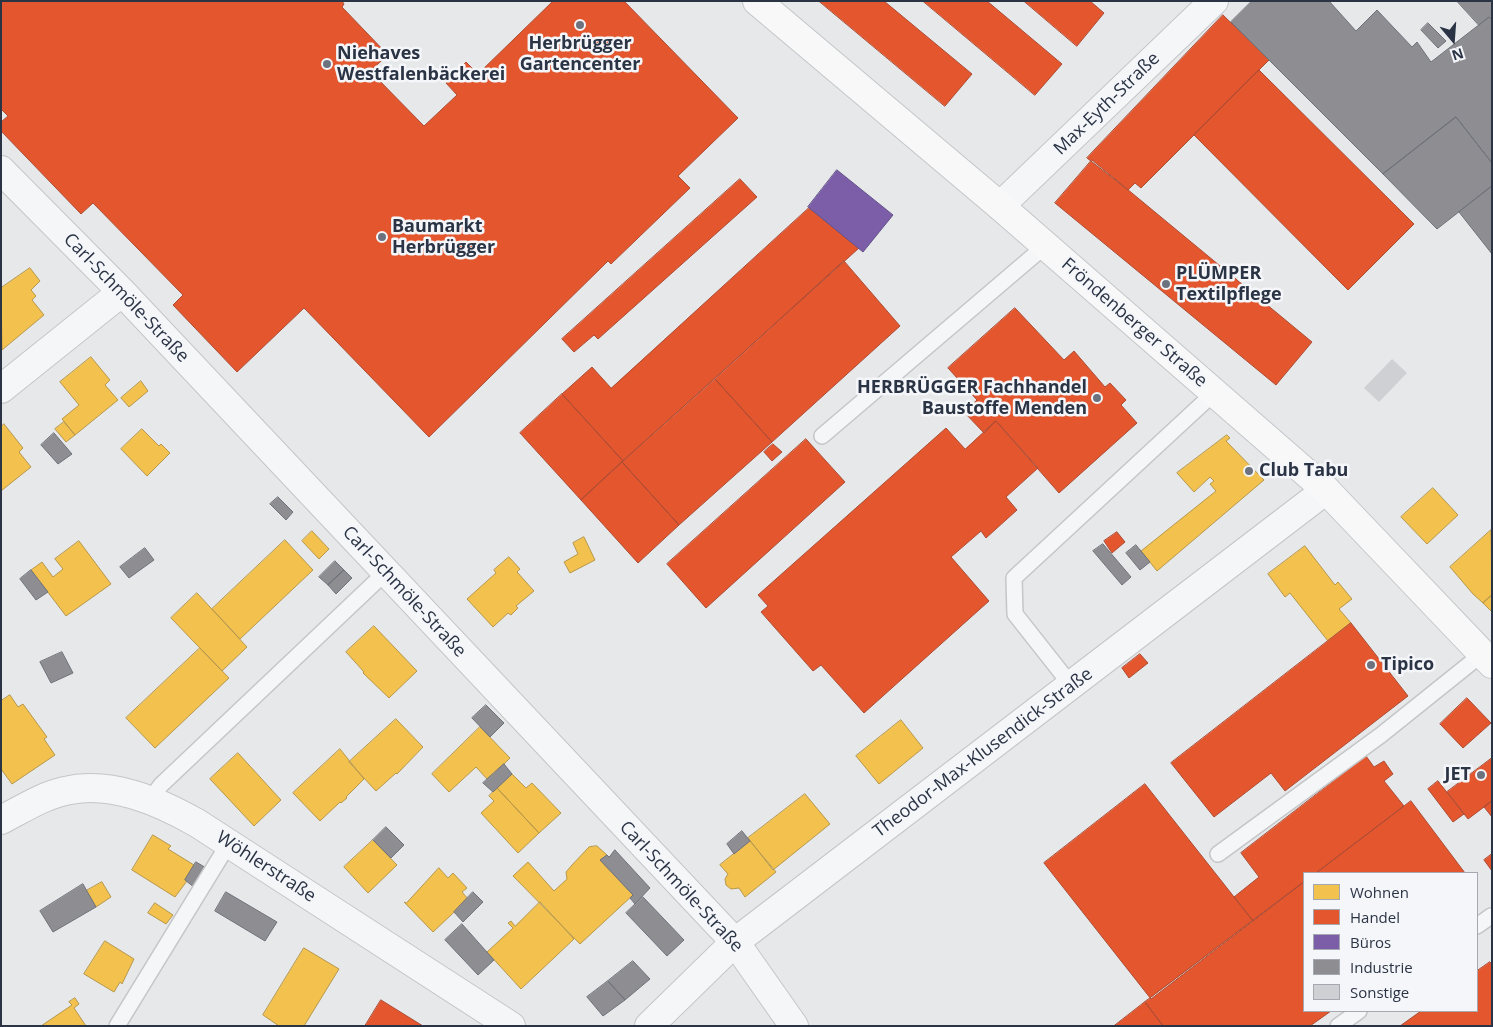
<!DOCTYPE html>
<html>
<head>
<meta charset="utf-8">
<style>
	body { margin:0 }
	#map { position:relative; width:1493px; height:1027px; overflow:hidden; background:#e6e8ea; font-family:"Open Sans",sans-serif }
	canvas { display:block }
	.frame { position:absolute; inset:0; border:2px solid #2b3445; pointer-events:none }
	.legend { position:absolute; left:1303px; top:872px; width:175px; height:140px; box-sizing:border-box; background:#f4f6f9; border:1px solid #a4a8b1; margin:0; padding:6px 9px; list-style:none; font-size:15px; color:#2b3445 }
	.legend li { display:flex; align-items:center; gap:10px; height:25px }
	.legend b { width:25px; border:1px solid #a4a8b1 }
	.north { position:absolute; left:1428px; top:15px; width:50px; height:50px; -webkit-text-stroke:4px #f4f6f9; paint-order:stroke; rotate:162deg; font-size:14px; font-weight:700; line-height:20px; text-align:center; color:#2b3445 }
	.north::after { content:''; display:block; margin:auto; width:18px; height:22px; background:#2b3445; clip-path:polygon(50% 0,100% 100%,50% 72%,0 100%) }
</style>
</head>
<body>
<div id="map">
<canvas width="1493" height="1027"></canvas>
<div class="frame"></div>
<ul class="legend">
<li><b style="height:14px;background:#f2c14e"></b>Wohnen</li>
<li><b style="height:14px;background:#e4572e"></b>Handel</li>
<li><b style="height:14px;background:#7b5ea7"></b>Büros</li>
<li><b style="height:14px;background:#8d8d92"></b>Industrie</li>
<li><b style="height:14px;background:#ced0d3"></b>Sonstige</li>
</ul>
<div class="north">N</div>
</div>
<script>
const context = document.querySelector('canvas').getContext('2d');
context.lineJoin = 'round';
function fill(path, color) { context.fillStyle = color; context.fill(path, 'evenodd'); }
function trace(path, color, width, dash) { context.strokeStyle = color; context.lineWidth = width; context.lineCap = dash ? 'butt' : 'round'; context.setLineDash(dash || []); context.stroke(path); }
function drawText(font, color, halo, rows, align = 'center') {
  context.font = font + ' "Open Sans",sans-serif'; context.lineWidth = 5; context.setLineDash([]); context.textBaseline = 'middle'; context.strokeStyle = halo; context.fillStyle = color; for (const [text, x, y, turn = 0] of rows) {
    context.save(); context.translate(x, y); context.rotate((+turn || 0) * Math.PI / 180); context.textAlign = isNaN(turn) ? turn : align; if (halo) context.strokeText(text, 0, 0); context.fillText(text, 0, 0); context.restore();
  }
}
const homes = new Path2D(`
	M30 268 40 281 31 290 36 296 32 300 44 315 2 350 1 288Z
	M91 357 110 380 105 385 118 400 75 435 62 419 79 405 60 382Z
	M141 381 148 391 129 407 121 398Z
	M64 422 75 435 66 442 55 429Z
	M4 424 23 448 19 452 31 467 1 491V427Z
	M142 429 159 446 161 444 170 453 147 476 121 449Z
	M1227 435 1230 438 1226 441 1264 480 1157 571 1141 551 1216 491 1210 484 1214 481 1210 477 1194 492 1177 473Z
	M1433 488 1458 515 1427 544 1401 517Z
	M1491 530 1492 595 1483 603 1473 594 1450 567Z
	M312 531 329 549 319 559 302 541Z
	M584 537 595 560 570 573 564 562 578 554 573 543Z
	M285 540 313 570 240 639 212 609Z
	M79 541 111 584 66 616 31 570 42 562 53 577 63 569 55 559Z
	M1305 546 1335 585 1338 582 1352 599 1339 609 1351 623 1328 641 1290 593 1285 597 1268 574Z
	M509 557 520 569 517 572 534 591 516 606 518 608 511 615 508 613 493 627 467 599 496 573 494 570Z
	M197 593 247 647 222 671 171 618Z
	M1492 595V612L1483 603Z
	M374 626 417 671 389 698 363 673 364 672 346 652Z
	M200 648 229 678 155 748 126 718Z
	M10 695 18 707 23 704 47 737 44 739 55 755 12 784 1 769V701Z
	M396 719 423 747 397 774 396 773 376 791 349 762Z
	M901 720 923 748 879 784 856 756Z
	M480 727 510 758 488 780 476 767 449 792 432 774Z
	M340 749 364 779 346 797 347 798 341 803 340 802 320 821 293 793Z
	M238 753 281 800 254 826 210 779Z
	M512 774 526 788 532 783 561 813 539 833 497 788Z
	M497 788 539 833 518 853 481 813 494 801 489 796Z
	M805 794 830 824 773 870 748 838Z
	M153 835 171 846 168 849 194 865 185 880 187 881 175 897 132 870Z
	M373 840 397 865 368 893 344 867Z
	M750 841 776 872 745 897 739 888 731 889 726 885 725 879 728 874 720 865Z
	M597 846 607 855 600 860 633 895 580 944 513 876 528 862 554 891 567 879 566 872 572 865 589 847Z
	M439 868 448 878 453 873 467 888 462 892 468 899 433 932 404 902 406 903Z
	M102 882 111 897 96 907 86 891Z
	M540 902 574 939 521 989 487 952 513 928 508 923 511 921 515 926Z
	M155 903 173 915 166 924 148 913Z
	M105 941 134 959 122 984 120 982 114 992 84 974Z
	M304 948 339 969 304 1026H279L263 1015Z
	M75 998 79 1004 74 1008 86 1026H41L72 1005 69 1002Z`);
const shops = new Path2D(`
	M1 1H342L344 4 342 7 388 55 370 71 424 126 457 95 446 83 466 62 478 74 553 1H624L738 118 678 176 690 188 611 264 608 261 429 437 304 308 237 372 173 305 183 295 93 203 81 214 1 131V122L8 116 1 109Z
	M819 1H884L972 74 945 106Z
	M923 1H987L1062 64 1035 95Z
	M1024 1H1090L1104 13 1077 46Z
	M1223 15 1269 60 1141 188 1135 183 1128 190 1087 158Z
	M1259 70 1414 224 1348 290 1194 135Z
	M1092 160 1312 342 1276 385 1055 203Z
	M740 179 757 197 598 339 594 335 574 352 562 339Z
	M809 208 859 248 623 461 562 394 592 367 611 388Z
	M844 261 900 326 772 442 715 379Z
	M1015 308 1064 360 1074 351 1105 387 1110 383 1126 400 1121 405 1137 423 1059 493 996 421 984 433 964 412 977 400 948 368Z
	M715 379 772 442 679 525 622 462Z
	M562 394 623 461 581 500 520 433Z
	M996 421 1038 468 1006 497 1017 510 986 538 981 531 951 557 989 601 864 713 821 665 813 671 761 612 768 606 758 595 946 428 965 449Z
	M806 439 845 482 706 608 667 564Z
	M773 444 782 452 772 461 764 452Z
	M622 462 679 525 638 563 581 500Z
	M1117 532 1125 542 1112 553 1104 541Z
	M1351 623 1408 696 1285 791 1271 773 1214 817 1171 763Z
	M1140 654 1148 663 1129 678 1122 668Z
	M1467 698 1491 723 1463 748 1440 724Z
	M1366 756 1374 767 1384 761 1393 774 1384 781 1404 806 1316 873H1304V882L1253 921 1234 897 1259 877 1241 853Z
	M1492 758V801L1468 819 1447 792Z
	M1438 781 1464 814 1453 822 1428 789Z
	M1145 784 1253 921 1151 999 1044 863Z
	M1411 801 1465 873H1316L1404 806Z
	M1492 801V817L1484 807Z
	M1492 854V871L1484 860Z
	M1304 882V1011H1331L1310 1026H1163L1145 1002Z
	M1490 962 1492 965V1026H1400L1421 1011H1477V971Z
	M381 1000 423 1026H365Z
	M1145 1002 1163 1026H1114Z`);
const offices = new Path2D(`
	M837 170 893 215 863 252 808 207Z`);
const industry = new Path2D(`
	M1252 1H1329L1356 31 1377 10 1412 47 1417 42 1431 62 1489 17 1492 20V163L1456 117 1383 174 1231 22Z
	M1457 1H1492V20L1489 17 1479 25Z
	M1428 23 1446 41 1438 48 1421 30Z
	M1456 117 1492 163V186L1437 229 1383 174Z
	M1492 186V254L1459 212Z
	M54 433 72 454 58 464 41 445Z
	M278 497 293 512 286 520 270 504Z
	M1103 544 1131 577 1122 585 1093 551Z
	M1136 545 1150 562 1140 570 1126 553Z
	M145 548 154 560 129 578 120 567Z
	M335 561 344 570 328 585 319 577Z
	M31 570 48 592 36 600 20 579Z
	M344 570 352 578 336 594 328 585Z
	M62 652 73 673 51 683 40 662Z
	M486 705 504 723 490 737 472 718Z
	M504 764 512 774 493 792 483 783Z
	M386 827 404 845 391 858 373 840Z
	M742 831 750 841 734 854 727 844Z
	M615 850 650 888 635 904 630 898 633 895 600 860 607 855 609 857Z
	M196 862 208 869 195 888 185 880Z
	M83 884 96 907 53 932 40 911Z
	M226 892 277 922 265 941 215 911Z
	M473 892 483 902 463 922 454 912Z
	M643 897 684 940 667 956 626 913Z
	M462 924 494 960 478 975 445 940Z
	M633 961 650 979 625 1000 608 981Z
	M608 981 625 1000 603 1016 587 997Z`);
const building = new Path2D(`
	M1392 359 1407 373 1379 402 1364 388Z`);
const lane = new Path2D(`
	M822 436 1045 246
	M1071 685 1015 614 1014 578 1214 393
	M150 800 161 785 386 572
	M1218 854 1381 735 1482 654
	M1477 926 1491 916
	M117 1026 229 843
	M1338 1026 1359 1011`);
const street = new Path2D(`
	M1 170 122 292 735 942 794 1026
	M1000 206 1214 1
	M1 389 122 292
	M1 820C21 810 42 796 65 791 110 780 158 801 197 823L511 1026
	M649 1026 735 942 1326 490`);
const secondary = new Path2D(`
	M757 1 1000 206 1326 490 1492 664`);
const markers = [
	[580,25,5,"#6c737f"],
	[327,64,5,"#6c737f"],
	[382,237,5,"#6c737f"],
	[1166,284,5,"#6c737f"],
	[1097,398,5,"#6c737f"],
	[1249,471,5,"#6c737f"],
	[1371,665,5,"#6c737f"],
	[1481,775,5,"#6c737f"]
];
const poiNames = [
	["Herbrügger",580,44,"center"],
	["Gartencenter",580,65,"center"],
	["Niehaves",337,54],
	["Westfalenbäckerei",337,75],
	["Baumarkt",392,227],
	["Herbrügger",392,248],
	["PLÜMPER",1176,274],
	["Textilpflege",1176,295],
	["HERBRÜGGER Fachhandel",1087,388,"right"],
	["Baustoffe Menden",1087,409,"right"],
	["Club Tabu",1259,471],
	["Tipico",1381,665],
	["JET",1471,775,"right"]
];
const streetNames = [
	["Max-Eyth-Straße",1107,104,-44],
	["Carl-Schmöle-Straße",126,298,46],
	["Fröndenberger Straße",1134,323,41],
	["Carl-Schmöle-Straße",404,592,47],
	["Theodor-Max-Klusendick-Straße",983,753,-37],
	["Wöhlerstraße",266,867,33],
	["Carl-Schmöle-Straße",681,887,47]
];
fill(homes, '#f2c14e');
trace(homes, '#b6974b', 1);
fill(shops, '#e4572e');
trace(shops, '#ac4c35', 1);
fill(offices, '#7b5ea7');
trace(offices, '#63518a', 1);
fill(industry, '#8d8d92');
trace(industry, '#70727b', 1);
fill(building, '#ced0d3');
trace(lane, '#c4c6c8', 18);
trace(street, '#c4c6c8', 30);
trace(secondary, '#c4c6c8', 30);
trace(lane, '#f5f6f7', 15);
trace(street, '#f5f6f7', 28);
trace(secondary, '#f8f8f8', 28);
for (const [x, y, r, color] of markers) { const dot = new Path2D(); dot.arc(x, y, r, 0, 2 * Math.PI); context.fillStyle = color; context.fill(dot); trace(dot, '#f4f6f9', 2); }
drawText('bold 18px', '#2b3445', '#f4f6f9', poiNames, 'left');
drawText('18px', '#2b3445', '#f4f6f9', streetNames);
</script>
</body>
</html>
